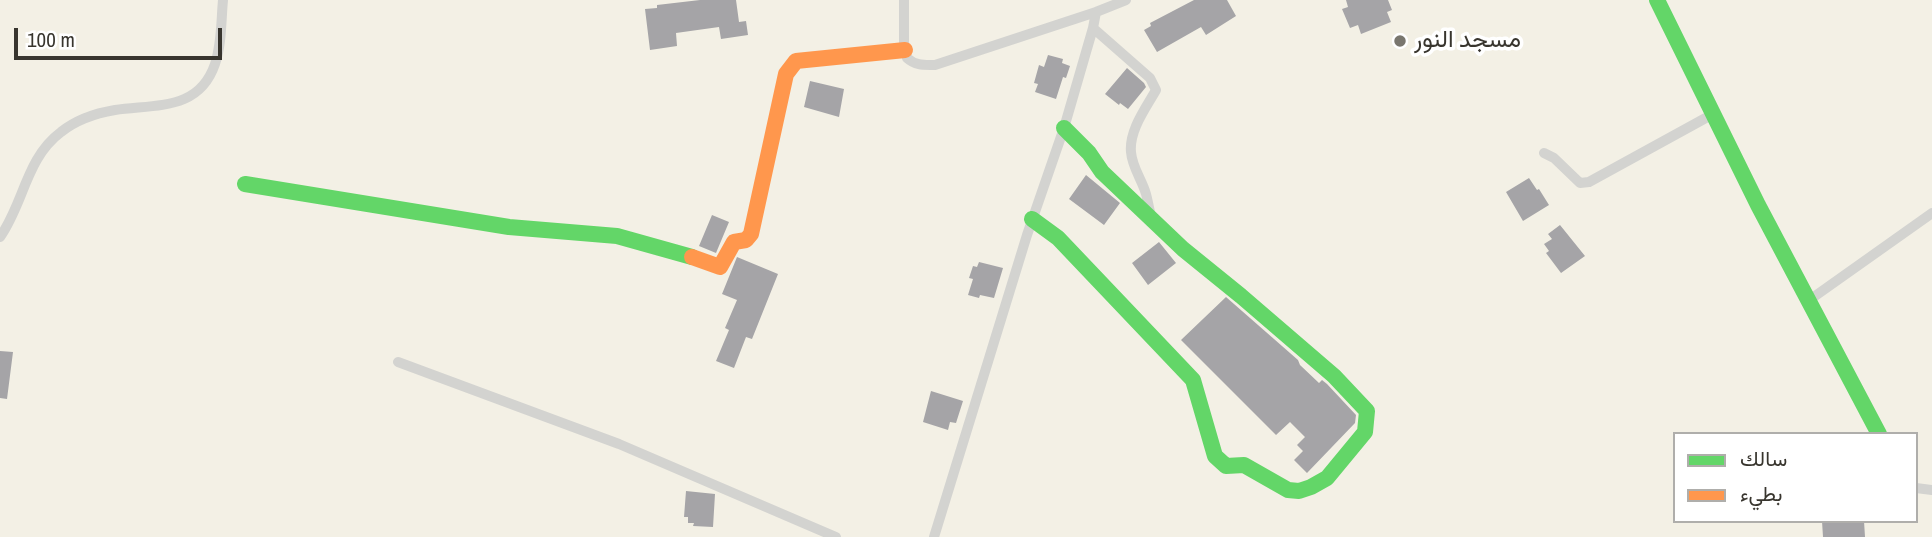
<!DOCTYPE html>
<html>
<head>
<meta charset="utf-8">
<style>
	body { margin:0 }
	#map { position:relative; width:1932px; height:537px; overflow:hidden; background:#f3f0e5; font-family:"Archivo Narrow",Vazirmatn,sans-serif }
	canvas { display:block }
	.legend { position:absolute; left:1673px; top:432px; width:245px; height:91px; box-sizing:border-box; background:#fff; border:2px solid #afaeab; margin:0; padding:9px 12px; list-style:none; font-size:21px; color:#38352e }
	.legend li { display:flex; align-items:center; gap:14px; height:35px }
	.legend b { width:35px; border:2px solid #afaeab }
	.scale { position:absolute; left:14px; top:28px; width:208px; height:32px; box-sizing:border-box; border:4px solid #38352e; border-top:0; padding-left:9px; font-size:21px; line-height:24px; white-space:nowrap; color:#38352e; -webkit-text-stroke:5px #fff; paint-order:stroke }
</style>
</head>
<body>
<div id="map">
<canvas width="1932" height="537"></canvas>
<ul class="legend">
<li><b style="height:9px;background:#63d668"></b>سالك</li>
<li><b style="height:9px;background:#ff974d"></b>بطيء</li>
</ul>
<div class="scale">100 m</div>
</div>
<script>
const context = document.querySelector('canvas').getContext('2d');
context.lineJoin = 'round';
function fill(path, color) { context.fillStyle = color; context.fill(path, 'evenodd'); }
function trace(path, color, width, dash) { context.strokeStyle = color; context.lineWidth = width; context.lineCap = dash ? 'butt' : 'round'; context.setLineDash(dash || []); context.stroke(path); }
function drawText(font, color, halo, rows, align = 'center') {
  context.font = font + ' "Archivo Narrow",Vazirmatn,sans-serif'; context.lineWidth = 7; context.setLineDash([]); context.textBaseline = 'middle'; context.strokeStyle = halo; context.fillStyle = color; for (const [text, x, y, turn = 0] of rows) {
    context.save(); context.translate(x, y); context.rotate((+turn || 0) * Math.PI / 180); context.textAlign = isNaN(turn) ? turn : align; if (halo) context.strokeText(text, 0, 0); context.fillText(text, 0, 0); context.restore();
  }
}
const building = new Path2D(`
	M700 0H736L739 22 746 21 748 35 721 39 719 27 676 33 677 46 650 50 645 9 657 8V5Z
	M1194 0H1227L1236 16 1206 35 1201 27 1157 52 1144 30 1151 26 1150 23Z
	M1346 0H1388L1392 10 1387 12 1391 22 1361 34 1358 25 1350 28 1342 9 1348 7Z
	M1048 55 1063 59 1062 63 1070 66 1066 78 1063 77 1056 99 1035 92 1038 84 1034 83 1039 65 1044 67Z
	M1127 68 1144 83 1146 87 1128 109 1120 103 1119 105 1105 94Z
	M810 81 844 89 839 117 804 107Z
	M1086 175 1120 203 1104 225 1069 199Z
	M1529 178 1537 190 1539 189 1549 205 1523 221 1506 192Z
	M712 215 729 222 716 253 699 246Z
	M1560 225 1585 256 1561 273 1546 253 1549 251 1544 244 1552 239 1548 234Z
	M1159 242 1176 263 1148 285 1132 263Z
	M737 257 778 274 752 339 746 337 734 368 716 361 729 330 725 328 737 300 722 294Z
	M979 262 1003 268 994 298 980 295 979 298 968 295 973 279 969 278 973 266 977 267Z
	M1226 297 1298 360 1300 365 1319 383 1322 380 1327 384 1356 415 1355 423 1307 473 1294 460 1303 451 1297 445 1305 437 1290 422 1276 435 1181 340Z
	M0 351 13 352 7 399 0 398Z
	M931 391 963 401 956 423 950 422 948 430 923 422Z
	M686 491 715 494 713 527 693 526 694 523H688V517H684Z
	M1822 521H1864L1865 537H1823Z`);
const street = new Path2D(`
	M904 0V43L907 58C916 66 924 65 935 65L1096 12 1126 0
	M1093 28 1150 78 1156 90C1146 108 1129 130 1131 152 1132 167 1142 180 1146 194 1148 201 1149 209 1151 216
	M1544 153 1554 158 1580 183 1589 182 1713 114
	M0 237C24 203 26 158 61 132 76 120 97 113 115 110 156 104 199 111 215 64 222 43 221 21 223 0
	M1808 301 1932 213
	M398 362 619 444 836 537
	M1916 488 1932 490
	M934 537 1027 235 1064 128 1093 28 1096 12`);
const fast = new Path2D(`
	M1657 0 1758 205 1879 434
	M245 184 509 227 617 236 692 257
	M1032 219 1058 238 1193 380 1215 456 1226 466 1244 465 1288 490 1299 491 1311 487 1327 478 1365 432 1367 411 1334 376 1241 296 1183 249 1102 172 1089 153 1064 128`);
const slow = new Path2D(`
	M692 257 720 267 734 242 746 240 751 234 786 74 796 61 905 50`);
const markers = [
	[1400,41,7,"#79766e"]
];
const poiNames = [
	["مسجد النور",1414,41]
];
fill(building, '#a5a4a7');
trace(street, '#d3d3d0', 10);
trace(fast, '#63d668', 16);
trace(slow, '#ff974d', 16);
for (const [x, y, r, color] of markers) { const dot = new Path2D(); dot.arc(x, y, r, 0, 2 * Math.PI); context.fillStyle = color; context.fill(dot); trace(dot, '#fff', 2.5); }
drawText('24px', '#38352e', '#fff', poiNames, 'left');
</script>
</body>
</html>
